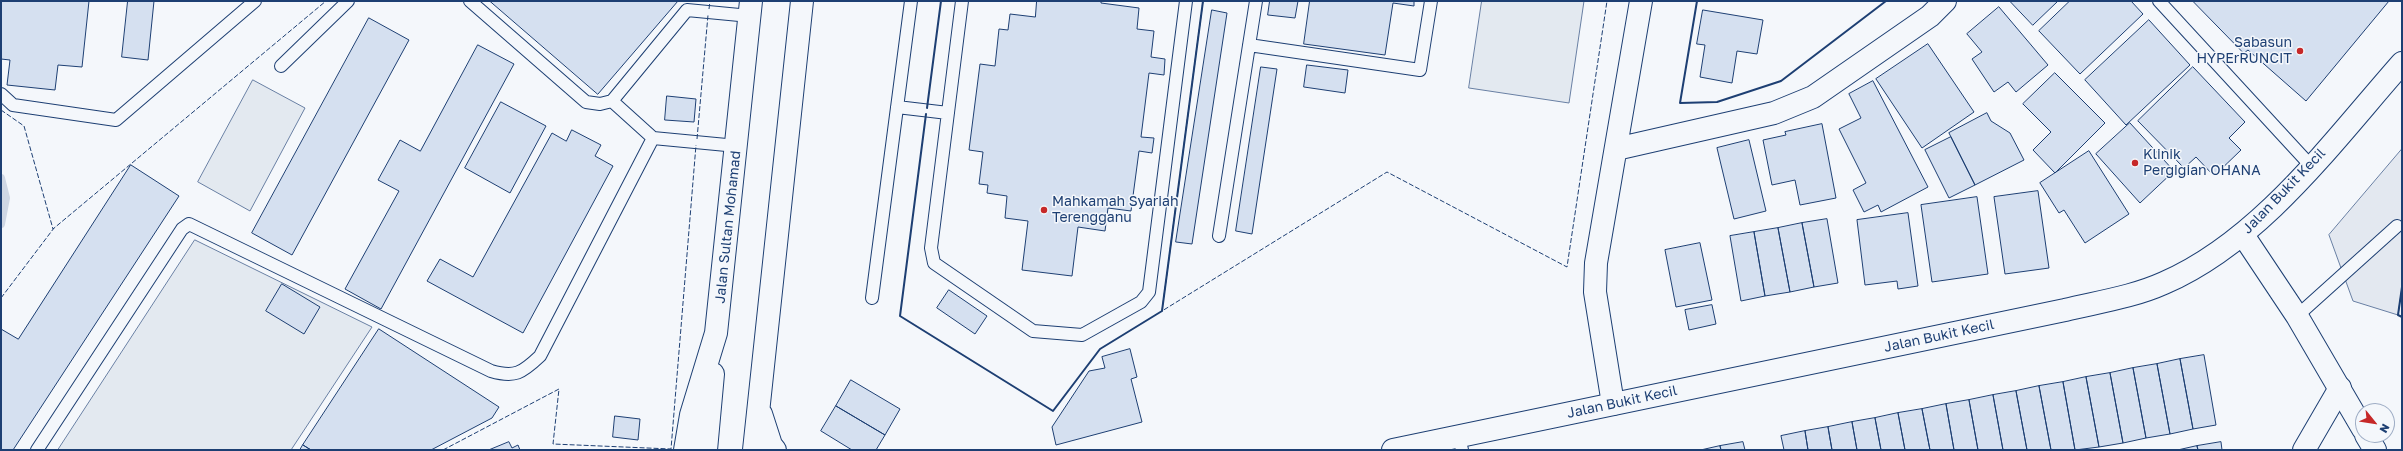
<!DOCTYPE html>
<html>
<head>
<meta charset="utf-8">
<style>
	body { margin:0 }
	#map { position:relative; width:2403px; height:451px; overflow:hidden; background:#f4f7fb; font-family:"Golos Text",sans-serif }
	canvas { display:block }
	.frame { position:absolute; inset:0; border:2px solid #1d3f73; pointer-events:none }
	.north { position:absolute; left:2355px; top:403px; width:40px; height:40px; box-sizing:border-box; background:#f4f7fb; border:1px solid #9eadc5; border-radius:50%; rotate:120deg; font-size:11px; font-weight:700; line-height:16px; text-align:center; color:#1d3f73 }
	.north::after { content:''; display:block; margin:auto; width:14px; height:18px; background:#c62828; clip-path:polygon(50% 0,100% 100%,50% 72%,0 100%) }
</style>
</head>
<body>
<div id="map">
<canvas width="2403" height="451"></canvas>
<div class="frame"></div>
<div class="north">N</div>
</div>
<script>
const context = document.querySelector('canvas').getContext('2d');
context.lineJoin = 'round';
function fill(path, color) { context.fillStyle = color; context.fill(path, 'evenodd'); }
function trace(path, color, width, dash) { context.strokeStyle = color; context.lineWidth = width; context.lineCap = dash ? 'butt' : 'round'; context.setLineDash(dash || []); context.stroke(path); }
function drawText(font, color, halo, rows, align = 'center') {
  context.font = font + ' "Golos Text",sans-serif'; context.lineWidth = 3; context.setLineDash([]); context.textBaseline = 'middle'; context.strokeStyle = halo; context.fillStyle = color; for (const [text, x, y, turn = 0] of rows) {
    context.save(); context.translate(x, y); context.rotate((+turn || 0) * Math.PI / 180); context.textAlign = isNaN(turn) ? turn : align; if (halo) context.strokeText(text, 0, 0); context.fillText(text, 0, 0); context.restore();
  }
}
const green = new Path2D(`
	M1482 1H1584L1569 103 1469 88Z
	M253 80 305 108 250 211 198 182Z
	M195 240 372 327 291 450H58Z`);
const parking = new Path2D(`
	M2402 149V287L2398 315 2353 301 2329 235Z`);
const stream = new Path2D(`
	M1 178 6 198 1 224`);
const building = new Path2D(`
	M1 1H89L82 67 58 65 55 90 7 85 10 60 1 59Z
	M128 1H154L148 60 122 57Z
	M490 1H678L598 94Z
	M1037 1H1101V3L1139 8 1137 29 1154 31 1151 57 1165 59 1164 75 1149 73 1141 137 1154 138 1152 153 1139 151 1131 211 1108 208 1105 231 1078 227 1072 276 1022 270 1028 221 1005 218 1007 196 987 193 988 185 979 184 983 152 969 150 980 64 995 66 999 29 1008 30 1010 14 1035 17Z
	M1270 1H1298L1295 18 1268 15Z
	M1310 1H1414V6L1393 3 1385 55 1304 44Z
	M2010 1H2058L2033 25Z
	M2070 1H2131L2143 14 2080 74 2039 31Z
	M2193 1H2389L2306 101 2248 50 2244 53Z
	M1999 7 2048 65 2016 92 2008 82 1994 92 1972 59 1982 52 1967 34Z
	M1212 10 1227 13 1192 244 1176 242Z
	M1703 10 1763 20 1757 54 1737 51 1732 83 1700 77 1705 45 1697 44Z
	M369 18 409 40 292 255 252 233Z
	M2149 20 2190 65 2126 125 2085 80Z
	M1928 44 1974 112 1922 148 1876 79Z
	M478 45 514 64 381 309 345 289 399 191 378 180 400 140 420 151Z
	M1307 65 1348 70 1345 93 1304 87Z
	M1261 67 1277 69 1252 234 1236 231Z
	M2193 67 2245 122 2229 138 2241 150 2214 176 2196 157 2184 168 2138 121Z
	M2055 73 2105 123 2055 173 2033 150 2051 132 2023 104Z
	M1873 81 1928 187 1881 212 1878 205 1864 212 1853 190 1866 183 1839 129 1861 118 1849 94Z
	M667 96 696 99 694 122 665 120Z
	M501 102 546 126 510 193 465 168Z
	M1987 113 1991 121 2010 133 2024 160 1975 185 1949 133Z
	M2130 123 2174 171 2140 203 2096 154Z
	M1822 124 1836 198 1800 205 1795 180 1772 185 1763 140 1786 135 1785 132Z
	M572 130 601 145 595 156 613 166 523 333 427 281 440 259 473 277 552 133 566 141Z
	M1951 137 1975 185 1949 198 1925 150Z
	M1749 140 1766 211 1734 219 1717 148Z
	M2089 151 2129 214 2085 243 2064 210 2059 213 2040 183Z
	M131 165 179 196 13 450H1V329L18 339Z
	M2038 191 2049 268 2005 274 1994 197Z
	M1977 197 1988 274 1932 282 1921 205Z
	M1908 213 1918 286 1898 289 1897 281 1865 285 1857 220Z
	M1827 219 1838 283 1814 287 1802 223Z
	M1802 223 1814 287 1790 292 1778 228Z
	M1778 228 1790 292 1765 296 1754 232Z
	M1754 232 1765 296 1741 301 1730 236Z
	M1700 243 1712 300 1676 307 1665 250Z
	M282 284 320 307 304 334 266 311Z
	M949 290 987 316 975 334 937 308Z
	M1712 305 1716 324 1689 330 1685 310Z
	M379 329 499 407 492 418 431 450H311L303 445Z
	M1130 349 1137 377 1131 379 1142 422 1056 445 1052 427 1089 371 1105 368 1102 357Z
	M2204 355 2216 425 2193 429 2180 359Z
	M2180 359 2193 429 2170 434 2157 364Z
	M2157 364 2170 434 2146 438 2133 368Z
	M2133 368 2146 438 2123 443 2110 373Z
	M2110 373 2123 443 2099 447 2086 377Z
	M2086 377 2099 447 2075 450 2063 382Z
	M851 380 900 409 885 435 836 406Z
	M2063 382 2075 450H2051L2039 386Z
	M2039 386 2051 450H2027L2016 391Z
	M2016 391 2027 450H2003L1993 395Z
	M1993 395 2003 450H1978L1969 400Z
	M1969 400 1978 450H1954L1946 404Z
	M1946 404 1954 450H1930L1922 409Z
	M836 406 885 435 876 450H852L821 431Z
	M1922 409 1930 450H1905L1898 413Z
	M1898 413 1905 450H1881L1875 418Z
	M615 416 640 419 638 440 613 437Z
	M1875 418 1881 450H1857L1852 422Z
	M1852 422 1857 450H1832L1828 427Z
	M1828 427 1832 450H1808L1805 431Z
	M1805 431 1808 450H1784L1781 436Z
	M509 442 512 448 518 445 520 450H489Z
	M1743 442 1745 450H1721L1720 446Z
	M2221 442 2222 450H2198L2197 446Z
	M303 445 311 450H300Z
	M1720 446 1721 450H1701Z
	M2197 446 2198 450H2178Z`);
const lane = new Path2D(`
	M470 1 586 102 600 104 612 101 653 138 737 146
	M962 1 931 248 934 263 1033 331 1082 335 1141 302 1149 292 1186 1
	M2159 1 2311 166
	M1249 45 1420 70 1431 1
	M281 66 348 1
	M1 94 13 105 116 120 255 1
	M612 101 687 10 750 16
	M897 107 948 113
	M1219 236 1256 1
	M872 298 911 1
	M2297 316 2397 226
	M1459 436 1462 450
	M37 450 182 229 189 224 491 371C515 378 522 373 540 356L653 138`);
const street = new Path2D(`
	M1616 149 1774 113 1813 97 1930 16 1945 1
	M1613 404 1595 292 1596 263 1641 1
	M2304 450 2340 388`);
const secondary = new Path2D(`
	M2243 235 2297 316 2363 429
	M2366 435 2375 450
	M1393 450 2065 310C2098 302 2133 297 2164 283 2261 241 2333 141 2402 63`);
const highway = new Path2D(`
	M761 414 771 445 775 450
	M685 450 691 415 716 333 751 1
	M706 450 713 374
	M754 450 802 1`);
const fence = new Path2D(`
	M1203 1 1162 311 1387 172 1567 267 1607 1
	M709 9 710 1
	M1 110 24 126 53 229 326 1
	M697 139 708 15
	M1 298 54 228
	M443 450 559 389 553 444 671 449 696 145`);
const wall = new Path2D(`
	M1697 1 1680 103 1717 102 1781 81 1886 1
	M927 108 941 1
	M926 114 900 316 1053 411 1100 349 1162 311 1203 1
	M2402 287 2398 315 2402 317`);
const markers = [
	[2300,51,4,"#c62828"],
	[2135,163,4,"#c62828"],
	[1044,210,4,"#c62828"]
];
const poiNames = [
	["Sabasun",2292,43,"right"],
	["HYPErRUNCIT",2292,59,"right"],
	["Klinik",2143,155],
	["Pergigian OHANA",2143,171],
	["Mahkamah Syariah",1052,202],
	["Terengganu",1052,218]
];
const streetNames = [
	["Jalan Bukit Kecil",2284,191,-46],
	["Jalan Sultan Mohamad",728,227,-84],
	["Jalan Bukit Kecil",1939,336,-12],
	["Jalan Bukit Kecil",1622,402,-12]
];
fill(green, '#e3e9f0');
trace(green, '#687fa3', 1);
fill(parking, '#e3e8f0');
trace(parking, '#687fa3', 1);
trace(stream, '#cfd7e4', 8);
fill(building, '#d5e0f0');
trace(building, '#1d3f73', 1);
trace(lane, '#1d3f73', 14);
trace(street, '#1d3f73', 24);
trace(secondary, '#1d3f73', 24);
trace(highway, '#1d3f73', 24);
trace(lane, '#f4f7fb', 12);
trace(street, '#f4f7fb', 22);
trace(secondary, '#f4f7fb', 22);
trace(highway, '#f4f7fb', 22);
trace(fence, '#1d3f73', 1, [5, 2]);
trace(wall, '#1d3f73', 2);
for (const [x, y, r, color] of markers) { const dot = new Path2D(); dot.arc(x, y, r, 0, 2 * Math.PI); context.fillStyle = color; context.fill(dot); trace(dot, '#f4f7fb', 1.5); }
drawText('14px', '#1d3f73', '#f4f7fb', poiNames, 'left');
drawText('14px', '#1d3f73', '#f4f7fb', streetNames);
</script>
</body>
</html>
